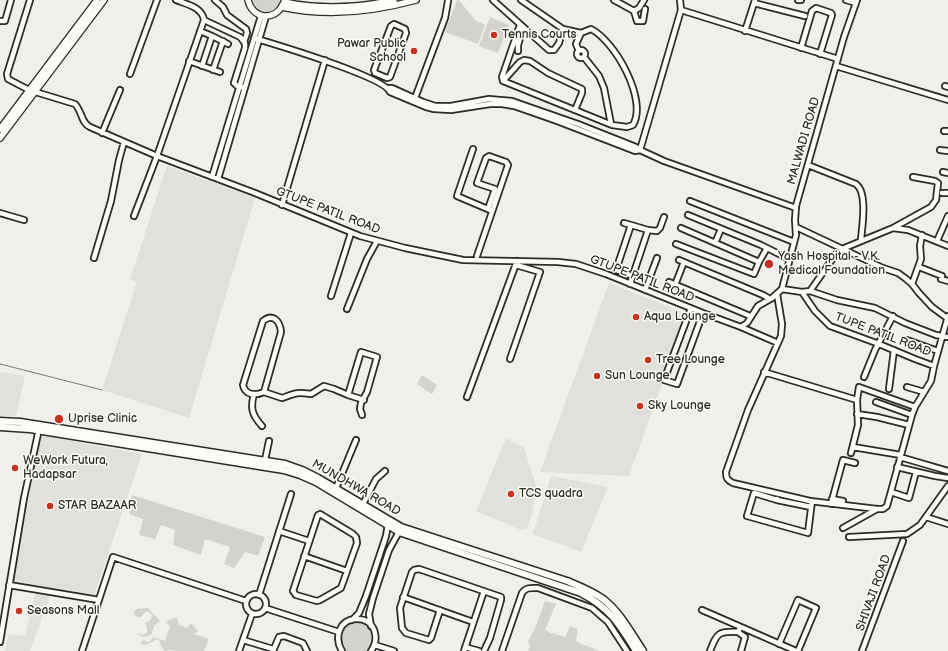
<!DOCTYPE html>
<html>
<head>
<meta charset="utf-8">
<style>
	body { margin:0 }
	canvas { display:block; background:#f0efeb }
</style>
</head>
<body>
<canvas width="948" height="651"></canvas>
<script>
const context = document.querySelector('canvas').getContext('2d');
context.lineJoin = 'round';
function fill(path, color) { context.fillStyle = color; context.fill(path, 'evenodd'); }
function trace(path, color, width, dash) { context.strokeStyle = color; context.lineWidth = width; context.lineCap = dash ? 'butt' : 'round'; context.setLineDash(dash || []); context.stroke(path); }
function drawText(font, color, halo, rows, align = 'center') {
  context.font = font + ' "Balsamiq Sans",sans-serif'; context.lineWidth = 3; context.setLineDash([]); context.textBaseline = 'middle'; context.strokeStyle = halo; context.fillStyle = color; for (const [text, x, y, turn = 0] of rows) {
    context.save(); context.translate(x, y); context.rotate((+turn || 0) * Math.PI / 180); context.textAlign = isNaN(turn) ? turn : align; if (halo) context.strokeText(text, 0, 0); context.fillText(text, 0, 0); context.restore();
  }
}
const built = new Path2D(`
	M167 166 255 198 189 418 102 390 137 282 130 279Z
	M609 283 687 314 629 476 540 472Z
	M0 372 25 376 16 416H0Z
	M40 435 142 454 93 599 34 592 13 587Z
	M506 438 524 448 537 488 531 517 527 529 525 530H521L476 511Z
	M551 476 608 487 581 552 533 534Z
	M35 594 50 596 30 651H5L9 634 25 636Z`);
const green = new Path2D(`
	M252 0H280C276 16 257 16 252 0Z
	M457 0H459L475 20 485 25 478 44 445 32Z
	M490 17 509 25 498 53 479 46Z
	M422 375 437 385 432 394 417 384Z
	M132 495 265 537 258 556 245 552 234 568 224 564 230 547 205 539 201 555 173 545 175 530 161 525 155 539 139 535 143 519 129 514Z
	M545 601 556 604 545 630 551 633 565 637 570 626 578 629 576 641C585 647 591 646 599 651H528L530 647 528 641 536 626Z
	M148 608 160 621 154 626 151 635 143 637 138 635 139 633 141 635 147 633V628L145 623 151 620 152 615 148 611 144 613 141 617H137L134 614 136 609Z
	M174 618H177L179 625 187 628 191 623 198 631 194 634 209 639 204 651H175L172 650 164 651 158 639 146 645 141 644 142 640 148 642 152 640 153 637 165 641 170 626 165 622Z
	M357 621C372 624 379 640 368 651H346C335 639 342 624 357 621Z`);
const stream = new Path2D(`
	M0 364 102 390`);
const minor = new Path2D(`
	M30 0 7 74 8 79 29 90 75 104C82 111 81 123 90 127L157 156 255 193 360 236 405 248 463 260 558 262 576 264 606 274 703 313 741 327 747 323 758 306 772 298 782 289 796 235 795 220 796 206 844 37 857 0
	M215 0 223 7 227 15 246 29 247 33 244 42
	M493 0 549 50H554L559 43 563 29
	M614 0 634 11 639 8 644 0
	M798 0H801
	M846 0 856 3
	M754 3 805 16
	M681 10 838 59
	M634 11 637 21H643L645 9
	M204 20 240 37 245 43V48L234 83 237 86 242 87
	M0 21H5L11 0
	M394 24 405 29 406 33 390 77 387 78 375 73 374 70 391 26Z
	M520 25 502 77 503 81 612 125 627 127 633 125C648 100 615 41 591 29L581 33 563 29 521 0
	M200 31 212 36 202 66
	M745 31 755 0
	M212 36 228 44
	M254 38C274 44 385 77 390 92L426 107 434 109 451 110 490 104H502L514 106 557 121 635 151 640 150
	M801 48 812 11 816 8 831 13 832 15 820 54
	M577 54a4 4 0 1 1 8 0a4 4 0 1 1-8 0Z
	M518 51V45L523 28
	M579 51 576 44 581 33
	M584 57 599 76 604 88 611 124
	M189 61 220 72
	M836 66 948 100
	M213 70 223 41
	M130 74 157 0
	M503 81 520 62 524 60 530 61 548 73 582 89V93L575 110
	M945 86 948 87
	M389 88H392L423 102 435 106H451L489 99 512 101 578 124 636 147 640 150 664 161 796 208
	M415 98 445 18 448 1
	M944 131H948
	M102 133 120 90
	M473 149 457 196 490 210
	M640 150 681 10 680 0
	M940 150 948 151
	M808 165 856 184C868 193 862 226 861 240
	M943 172 948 173
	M212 177 261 16
	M218 179 266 16
	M942 193H948
	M690 201 794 242
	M282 205 325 60
	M0 213 24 220
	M688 215 761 245 789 259
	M134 216 157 156 204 20C202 7 186 4 176 0
	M624 223 631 225
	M796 227 883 268 898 273 905 278 912 284 919 293 932 307 947 318
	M681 228 759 262 767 248
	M893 228 931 207 936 200 938 183 935 181 913 177
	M937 241 948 216
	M715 243 721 229
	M676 244 754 274 759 262
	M477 256 508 165 506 162 489 156 486 158 477 183 495 189 488 209
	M94 258 111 201 119 160 124 142
	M679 260 763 295 770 299
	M919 267 942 276 941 279 948 281
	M633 276 616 270 631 225 648 230 657 231 660 228 664 217
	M669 282 750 316
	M630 284 648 230
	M912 284 921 259 920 246 922 235
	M675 285 684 262
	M782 289 802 292 810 291 836 254 842 249 893 228 908 230 948 246
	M645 290 657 258
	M810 291 837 300 875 308 905 323 936 335 948 337
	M802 292 815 311 830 326 879 344 915 359 934 366
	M777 294 782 324 781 336 748 410 726 472C726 478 727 480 733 483L810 501 877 509H883L887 506 912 415 915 407 931 381 934 366 948 316
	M331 296 351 233
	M691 308 664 380 677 384 703 313
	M347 309 367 259 377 241
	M741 327 778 343
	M907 340 938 351
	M510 359 540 272 516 265
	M764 372 857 400
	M864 377 875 350 893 316
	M907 387 924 392
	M889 389 894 350
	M264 392C255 396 245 395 243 385L263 321C273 313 280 321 281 332L264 392 282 398C296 393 296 392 311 394L324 386 334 389 348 395 361 352 377 357 367 392 361 403 360 409 362 415
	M254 394C250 408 252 415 262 426
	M348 395 364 400
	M467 397 517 261
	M876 402 912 415
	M857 414 877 417 909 425
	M853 447 901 455
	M851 453 858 425 857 400 859 387 915 407
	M900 457 948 471
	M265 460 269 441
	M897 467 935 476 948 478
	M336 488 356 440
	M891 492 909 498 916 472
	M777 499V500L811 507
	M832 499 843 501
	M777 500 754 493 747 516 808 533 812 501
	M363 504 376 479 385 471
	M831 504 843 460 855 463
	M320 514 353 534 356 537 357 543 341 588 320 600 317 601 296 595 293 591 318 515Z
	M926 517 948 524
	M843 528 877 509
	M279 531 309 541
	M849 537 907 534 920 525 948 486
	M304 556 347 571
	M9 585 99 600
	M246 604a10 10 0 1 1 20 0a10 10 0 1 1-20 0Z
	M259 595 291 494
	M403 597 473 622
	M265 608 339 632
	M440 610 431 638 429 640 406 633 402 628 400 608 412 572 414 570 419 569 501 597V600L490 638 484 651
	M702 610 796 651
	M352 620 359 613 366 596 386 536 388 524
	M371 626 369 614 373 598 389 550 400 530
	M739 630 738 632 745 637 741 651
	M243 640 273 649
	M0 642 24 498 39 429
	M779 644 798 600 816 608 798 651
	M375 645 394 651
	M465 647 479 651
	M82 651 113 557 246 601
	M239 651 252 614
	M273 651 279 637 284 636 303 643 307 651
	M342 651C334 638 339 619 357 619 375 619 380 638 371 651
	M464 651 484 591
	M502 651 522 593C526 587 531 588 538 588L592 608 608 622 627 651
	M710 651C717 633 718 631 738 632
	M862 651 903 541`);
const major = new Path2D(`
	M248 0C252 19 275 22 283 4
	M284 2C321 10 358 8 394 0
	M282 7C327 17 372 12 416 0
	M0 129 97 0
	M0 138 104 0`);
const highway = new Path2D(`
	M0 421 20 422 285 464 302 470 318 478 401 527 567 581C579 586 592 591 603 599 620 612 631 633 643 651
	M0 427 30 429 284 470 300 475 316 482 399 532 581 593C610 608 619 624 636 651`);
const markers = [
	[494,35,4,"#c8321e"],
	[414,51,4,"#c8321e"],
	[769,264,5,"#c8321e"],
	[636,317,4,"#c8321e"],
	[648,360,4,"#c8321e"],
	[597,376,4,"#c8321e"],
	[640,406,4,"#c8321e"],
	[59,419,5,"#c8321e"],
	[15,468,4,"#c8321e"],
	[511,494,4,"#c8321e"],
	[50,506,4,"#c8321e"],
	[19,611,4,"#c8321e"]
];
const poiNames = [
	["Tennis Courts",502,35],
	["Pawar Public",406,44,"right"],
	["School",406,58,"right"],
	["Yash Hospital - V.K.",778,257],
	["Medical Foundation",778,271],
	["Aqua Lounge",644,317],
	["Tree Lounge",656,360],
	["Sun Lounge",605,376],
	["Sky Lounge",648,406],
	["Uprise Clinic",68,419],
	["WeWork Futura,",23,461],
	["Hadapsar",23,475],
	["TCS quadra",519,494],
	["STAR BAZAAR",58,506],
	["Seasons Mall",27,611]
];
const streetNames = [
	["MALWADI ROAD",804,141,-74],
	["GTUPE PATIL ROAD",328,211,21],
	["GTUPE PATIL ROAD",642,279,21],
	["TUPE PATIL ROAD",883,335,21],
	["MUNDHWA ROAD",356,488,30],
	["SHIVAJI ROAD",874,593,-70]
];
fill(built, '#e1e0dc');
fill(green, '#d3d2cf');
trace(stream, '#777775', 1);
trace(minor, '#2b2b2b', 8);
trace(major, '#2b2b2b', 8);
trace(highway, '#2b2b2b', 9);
trace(minor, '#fdfcf7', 4.5);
trace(major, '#fdfcf7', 5.5);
trace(highway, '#fdfcf7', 6);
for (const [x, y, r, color] of markers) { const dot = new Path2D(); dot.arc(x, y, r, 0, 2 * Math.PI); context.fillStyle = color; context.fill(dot); trace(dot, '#fdfcf7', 1.5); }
drawText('12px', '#2b2b2b', '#fdfcf7', poiNames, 'left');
drawText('12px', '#2b2b2b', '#fdfcf7', streetNames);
</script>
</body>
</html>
